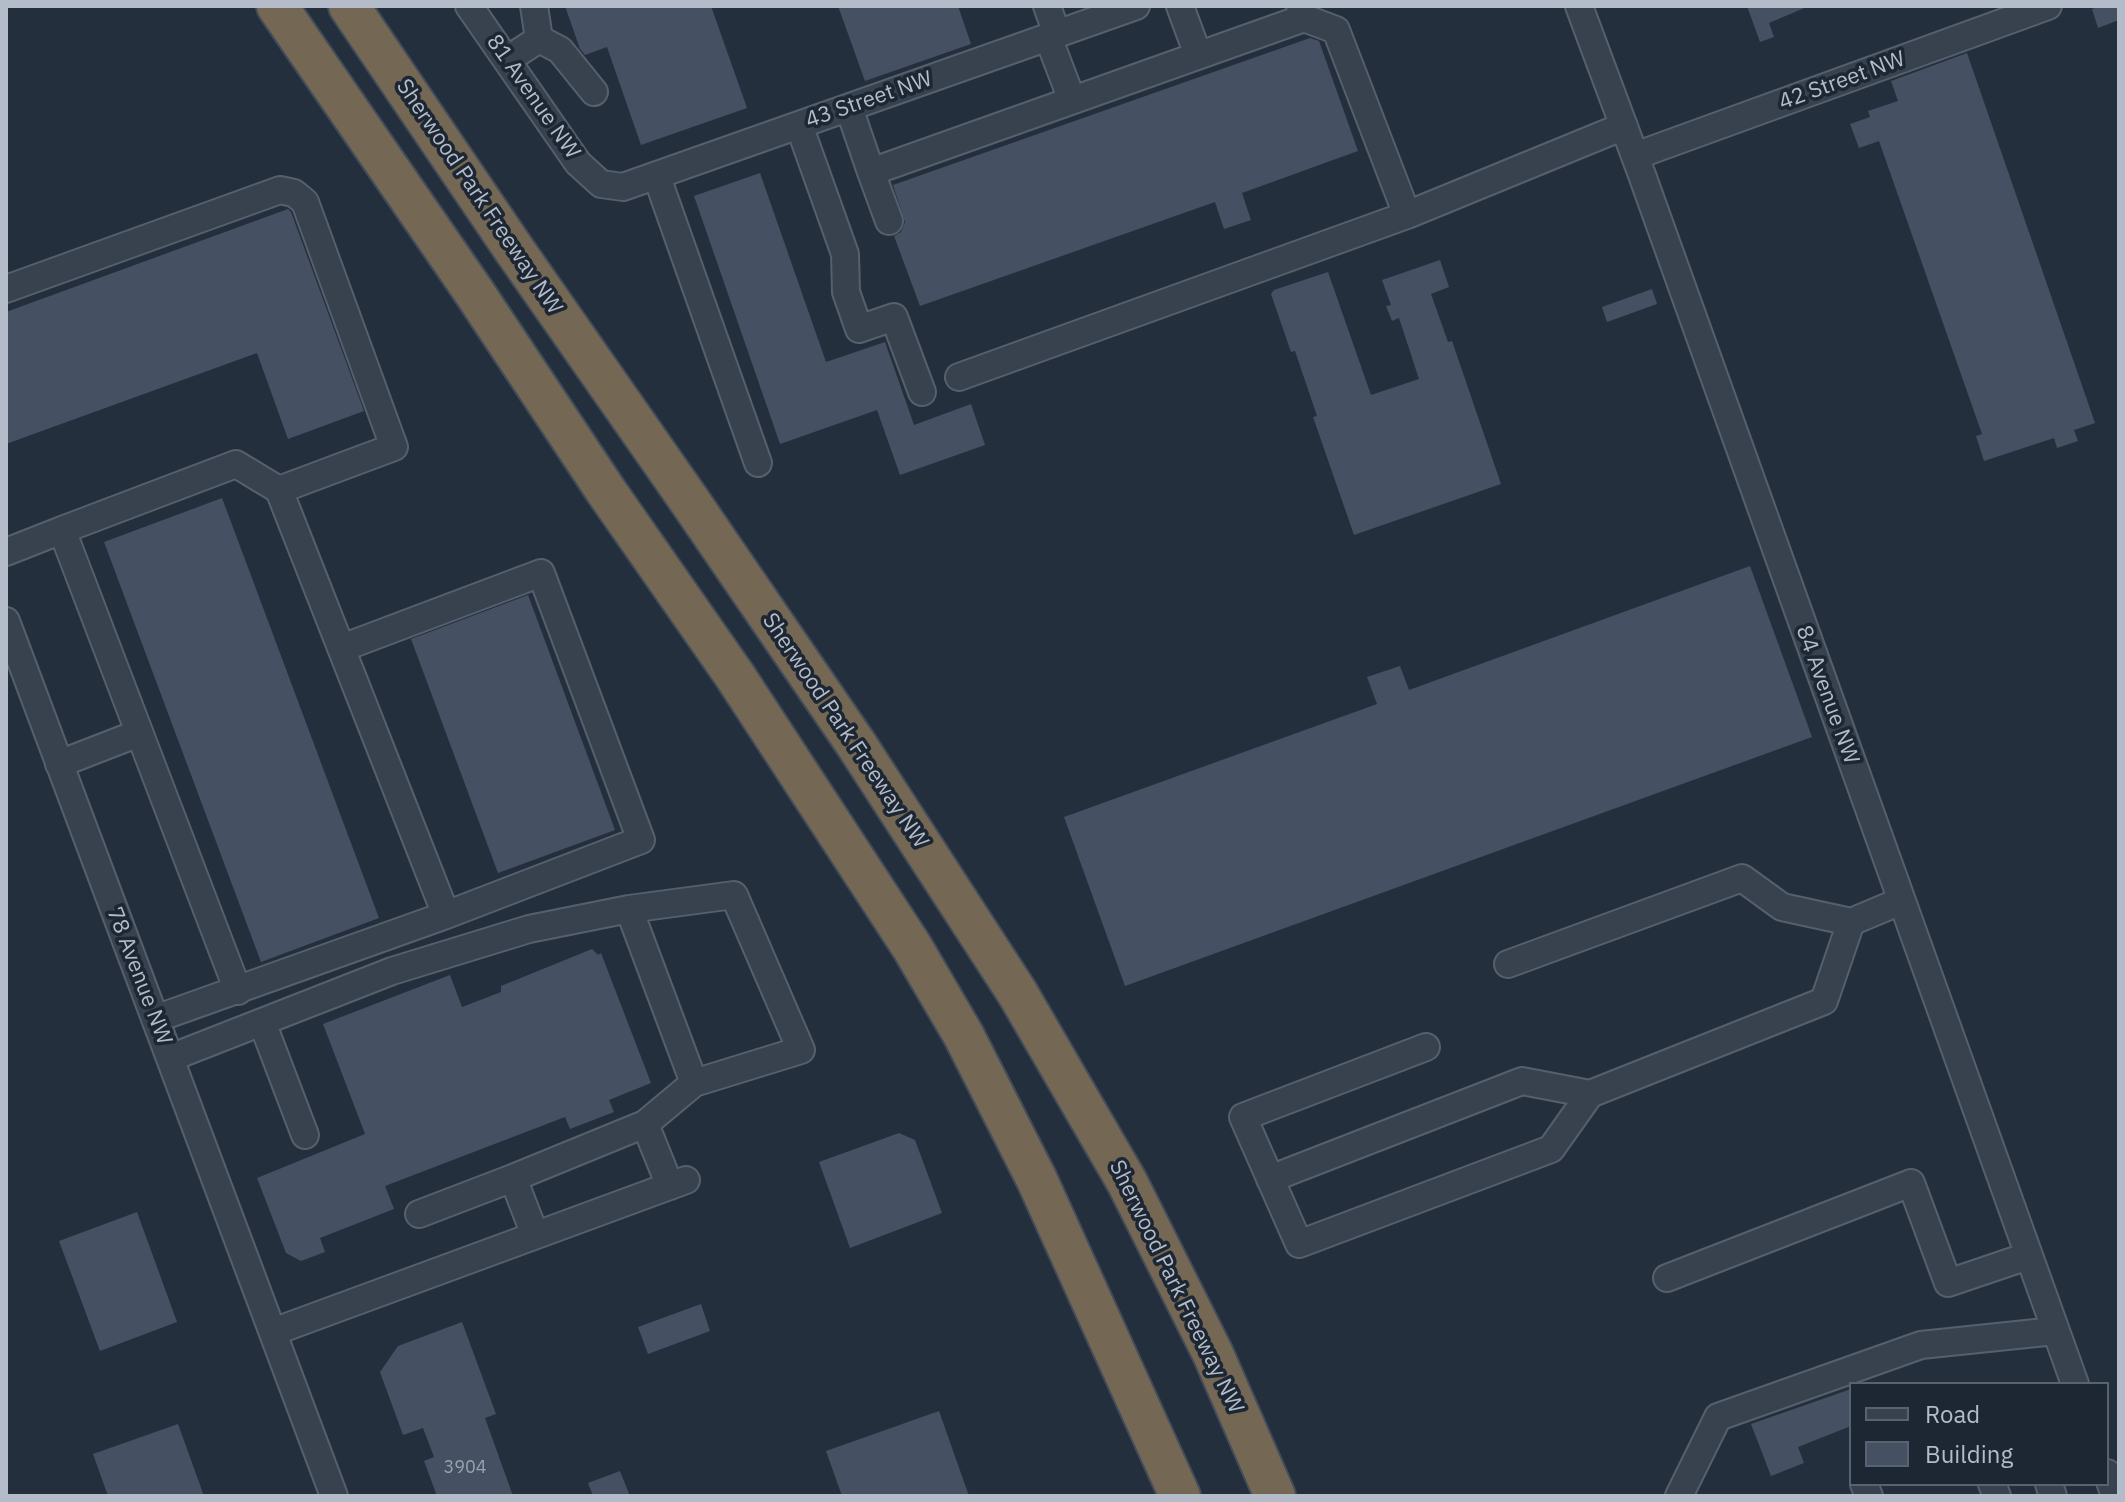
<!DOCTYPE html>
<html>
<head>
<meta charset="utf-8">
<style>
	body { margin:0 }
	#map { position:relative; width:2125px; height:1502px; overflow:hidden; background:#242f3e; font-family:"IBM Plex Sans",sans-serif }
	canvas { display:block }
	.frame { position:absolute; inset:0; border:8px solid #b4bcc9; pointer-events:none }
	.legend { position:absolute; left:1849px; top:1382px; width:260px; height:104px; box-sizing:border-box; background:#1d2633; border:2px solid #59626f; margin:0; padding:10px 14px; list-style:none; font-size:24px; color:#b4bcc9 }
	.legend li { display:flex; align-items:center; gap:16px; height:40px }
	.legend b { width:40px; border:2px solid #59626f }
</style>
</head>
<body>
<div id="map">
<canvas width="2125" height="1502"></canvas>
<div class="frame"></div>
<ul class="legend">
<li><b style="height:10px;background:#38414e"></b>Road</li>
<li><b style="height:22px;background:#455162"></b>Building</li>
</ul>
</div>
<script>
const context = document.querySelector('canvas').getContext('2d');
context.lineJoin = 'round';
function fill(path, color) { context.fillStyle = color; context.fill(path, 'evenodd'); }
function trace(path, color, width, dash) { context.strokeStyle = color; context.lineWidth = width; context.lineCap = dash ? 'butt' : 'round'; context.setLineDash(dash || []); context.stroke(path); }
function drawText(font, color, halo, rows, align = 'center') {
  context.font = font + ' "IBM Plex Sans",sans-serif'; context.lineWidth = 7; context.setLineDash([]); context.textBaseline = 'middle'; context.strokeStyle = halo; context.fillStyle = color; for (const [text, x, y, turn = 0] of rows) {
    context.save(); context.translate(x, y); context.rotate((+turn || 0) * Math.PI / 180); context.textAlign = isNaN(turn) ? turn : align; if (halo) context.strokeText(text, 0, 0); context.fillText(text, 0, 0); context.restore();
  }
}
const building = new Path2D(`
	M565 6H711L747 108 641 145 607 47 585 55 580 49Z
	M838 6H958L971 44 865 81Z
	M1747 6H1809L1769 23 1774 37 1760 42Z
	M2100 6H2119V20L2098 28 2092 9Z
	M1310 38 1319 41 1358 151 1242 193 1251 220 1224 229 1215 202 920 306 894 236 901 232 905 222 893 185Z
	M1967 53 2095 423 2074 430 2078 441 2057 448 2054 438 1984 461 1976 436 1982 434 1879 141 1859 148 1850 124 1870 117 1868 111 1898 101 1891 81Z
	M760 173 826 362 885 342 914 425 971 404 985 445 900 475 877 410 780 444 694 196Z
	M288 209 291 212 364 411 288 439 257 353 6 444V312Z
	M1440 260 1449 287 1431 294 1448 342 1452 341 1501 484 1354 535 1313 417 1317 416 1295 351 1291 352 1271 294 1274 290 1328 272 1371 395 1419 379 1399 318 1392 321 1386 306 1391 305 1382 280Z
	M1652 289 1657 304 1607 322 1602 307Z
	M222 498 379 918 261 962 104 542Z
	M1750 566 1812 737 1125 986 1064 817 1377 704 1367 677 1400 666 1409 690Z
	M528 595 615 830 498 873 411 639Z
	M592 949 598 955 601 953 651 1083 609 1100 614 1112 570 1129 565 1117 385 1186 394 1209 320 1238 325 1252 301 1261 286 1253 257 1178 365 1134 323 1024 450 975 462 1007 501 992V986Z
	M899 1133 915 1140 942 1213 850 1248 819 1162Z
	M137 1212 177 1322 100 1351 59 1241Z
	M701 1304 710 1331 648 1354 638 1327Z
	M462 1322 496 1414 485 1418 513 1496H437L424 1461 434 1457 423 1428 403 1435 380 1372 398 1346Z
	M1851 1389V1426L1798 1447 1804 1463 1771 1476 1751 1424Z
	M939 1411 969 1496H842L826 1451Z
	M178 1424 204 1496H108L93 1454Z
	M620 1471 630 1496H593L588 1483Z`);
const minor = new Path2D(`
	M469 6 578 163 601 184 623 187 1136 6
	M1047 6 1057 34
	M1180 6 1198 55
	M1579 6 1642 175 2075 1384
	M1304 18 1336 30 1407 215 1624 126
	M1048 37 1072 100
	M539 39 560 50 594 92
	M507 60 539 39 534 6
	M849 108 871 172 1304 18 1300 6
	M799 125 845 254 846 292 859 329 894 317 922 392
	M1635 156 2048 6
	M871 172 889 221
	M657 177 758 463
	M6 289 280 190 294 193 305 202 394 447 279 490 446 915 641 840 541 573 342 648
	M959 377 1407 215
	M6 552 62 530
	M6 621 334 1496
	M59 764 139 733
	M629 909 734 895 801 1050 694 1083
	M1508 964 1742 878 1782 907 1851 922 1901 901
	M238 991 62 530 236 464 279 490
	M155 1019 446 915
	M262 1022 305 1135
	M1426 1047 1243 1117 1299 1244 1551 1149 1590 1094 1824 1001 1851 922
	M170 1058 392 971 529 929 629 909 694 1083 645 1124
	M513 1178 645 1124 670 1186
	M1270 1179 1522 1081 1590 1094
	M419 1214 513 1178 535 1235
	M1667 1278 1911 1183 1948 1283 2028 1256
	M273 1332 686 1180
	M2107 1473 2115 1496
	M1864 1484 1869 1496
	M1992 1484 1997 1496
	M2049 1484 2053 1496
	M1679 1496 1718 1417 1921 1345 2055 1331`);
const highway = new Path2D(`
	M277 6 474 292 606 491 735 676 912 947 964 1036 1037 1180 1180 1496
	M349 6 513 248 689 500 856 744 1018 994 1127 1182 1213 1354 1275 1496`);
const numberNames = [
	["3904",465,1468]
];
const streetNames = [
	["42 Street NW",1842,81,-20],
	["81 Avenue NW",533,97,55],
	["43 Street NW",869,100,-19],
	["Sherwood Park Freeway NW",479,197,56],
	["84 Avenue NW",1827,695,70],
	["Sherwood Park Freeway NW",845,731,56],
	["78 Avenue NW",139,976,69],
	["Sherwood Park Freeway NW",1176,1287,64]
];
fill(building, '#455162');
trace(minor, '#565f6c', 30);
trace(highway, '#434c59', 44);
trace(minor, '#38414e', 26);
trace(highway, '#746855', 40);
drawText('18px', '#98a1af', null, numberNames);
drawText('22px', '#b4bcc9', '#1d2633', streetNames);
</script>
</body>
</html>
